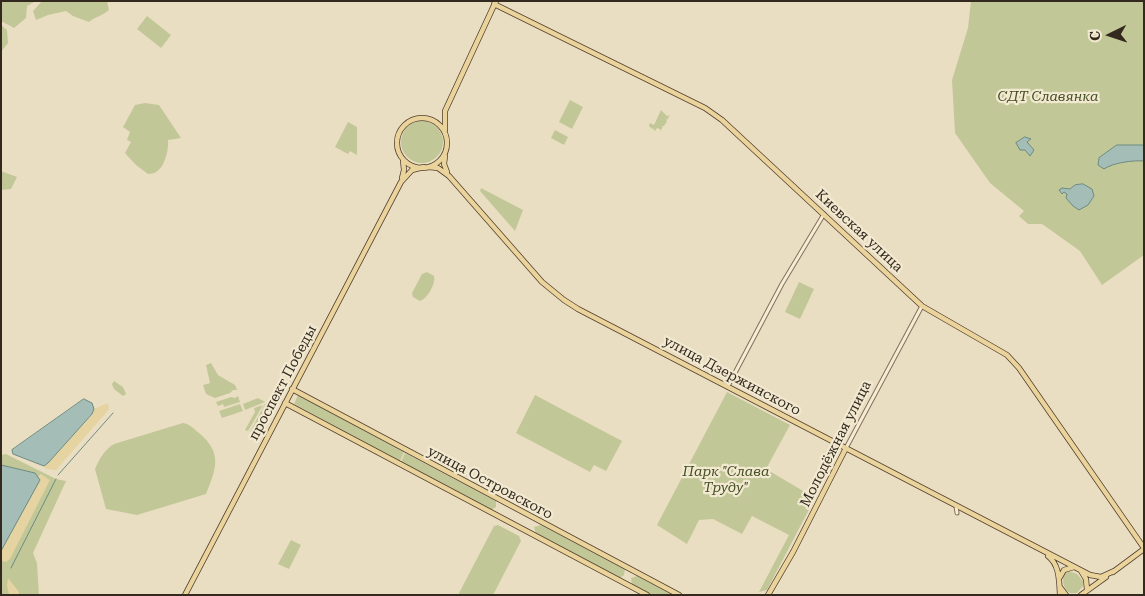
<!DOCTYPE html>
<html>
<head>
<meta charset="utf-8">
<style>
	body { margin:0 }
	#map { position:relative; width:1145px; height:596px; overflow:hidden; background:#eadec2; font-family:"Roboto Serif",serif }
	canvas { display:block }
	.frame { position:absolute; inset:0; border:2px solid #34291e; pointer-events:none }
	.north { position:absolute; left:1085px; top:10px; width:50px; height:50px; -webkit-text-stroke:4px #f2e9d1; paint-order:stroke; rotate:266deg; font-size:14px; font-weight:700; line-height:20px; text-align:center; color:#34291e }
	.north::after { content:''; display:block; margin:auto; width:18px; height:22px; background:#34291e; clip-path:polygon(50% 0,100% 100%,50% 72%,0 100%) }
</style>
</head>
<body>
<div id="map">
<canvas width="1145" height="596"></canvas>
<div class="frame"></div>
<div class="north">С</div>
</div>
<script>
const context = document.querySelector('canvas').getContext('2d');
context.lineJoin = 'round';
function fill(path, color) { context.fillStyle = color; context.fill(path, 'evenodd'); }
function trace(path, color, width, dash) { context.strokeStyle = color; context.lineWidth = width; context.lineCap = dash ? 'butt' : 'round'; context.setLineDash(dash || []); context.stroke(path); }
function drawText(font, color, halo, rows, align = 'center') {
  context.font = font + ' "Roboto Serif",serif'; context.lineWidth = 4.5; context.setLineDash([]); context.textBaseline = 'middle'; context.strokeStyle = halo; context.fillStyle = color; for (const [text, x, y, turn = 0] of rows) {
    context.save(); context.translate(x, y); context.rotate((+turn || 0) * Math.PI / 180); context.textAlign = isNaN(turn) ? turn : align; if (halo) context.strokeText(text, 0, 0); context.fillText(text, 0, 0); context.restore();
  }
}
const green = new Path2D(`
	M1 1H36L27 6 26 18 14 28 1 21Z
	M42 1H107L109 10C102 16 95 17 89 22L73 16 66 11 48 15 36 20 33 11Z
	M971 1H1144V255L1102 285 1080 251 1042 224H1028L1019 216 1024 211 990 183 955 133 952 80 968 28Z
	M147 16 171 35 161 48 137 29Z
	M1 25 7 30 8 43 1 52Z
	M570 100 583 107 572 129 559 122Z
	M145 103 159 105 181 138 168 140C169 149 165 167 156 172 155 173 150 174 148 174L136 165 125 153 131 142 127 140 130 132 123 127 135 105Z
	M661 110 667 116 670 115 667 120 665 119 667 121 664 126H661L663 127 660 131V129L657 128 655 131 653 129 655 127 652 129 649 126 650 123 654 125Z
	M401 142a21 21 0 1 1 42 0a21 21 0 1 1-42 0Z
	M348 122 357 127V155L350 151 348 154 335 147Z
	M555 130 568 137 564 145 551 138Z
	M1 171 17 177 11 189 1 190Z
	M481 188 523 210 515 231 480 191Z
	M427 272 434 276C436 284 427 299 420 301L413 297 412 293 422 274Z
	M799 282 814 289 800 319 785 312Z
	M211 363 218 375 235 385 237 390H233L230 393 215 398 206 394 203 385 210 383 206 365Z
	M114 381 123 387 126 394 123 396 114 389 112 384Z
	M727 392 790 425 766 469 815 498 767 590 759 592 789 535 752 516 742 534 713 519 699 520 687 544 657 525Z
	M298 395 404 452 400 461 294 404Z
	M535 395 622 441 606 471 594 465 590 472 516 433Z
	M238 396 240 402 224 407 223 404 218 406 216 402 231 397 235 398Z
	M258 398 265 402 245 410 243 404Z
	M267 403 269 407 254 434 250 432 265 404Z
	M240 404 243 411 222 418 219 411Z
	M263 405 248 431 245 430 255 412 254 408Z
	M183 423C190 424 194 429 199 433 223 453 216 469 206 494L137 515 106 509 95 469C100 458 104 450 114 444Z
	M405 453 496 501V507L491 510 401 462Z
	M6 454 56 479 66 481 33 553 37 563 39 595H1V455Z
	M498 525 519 536 521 541 493 595H458L494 526Z
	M541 525 625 569 624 575 620 578 536 534 534 527Z
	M291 540 301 545 289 569 278 564Z
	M1069 571 1077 574 1083 581V586L1077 593H1070C1063 589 1062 580 1064 573Z
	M637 576 673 595H651L632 585 631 578Z`);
const sand = new Path2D(`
	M108 403 109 409 105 414 56 470 46 469 44 466 92 415 94 409Z
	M41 474 50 480 10 559 6 562 1 561V551L40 480 38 476Z
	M8 578 19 592V595H9L7 586Z`);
const water = new Path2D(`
	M1025 137 1031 139 1027 142 1034 150 1030 156 1025 150H1020L1016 143Z
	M1117 145H1144V161C1133 160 1112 163 1104 169L1098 165 1099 158Z
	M1083 184 1092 189 1094 196 1088 205 1079 210 1073 206 1066 198 1067 194 1064 192 1062 194 1059 190 1062 188 1070 189 1075 185Z
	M84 399 92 403 94 409 92 414 48 463 44 466 13 454 12 450Z
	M1 465 35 473 40 480 1 551Z`);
const stream = new Path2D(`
	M58 475 113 413
	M11 568 56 479`);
const minor = new Path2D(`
	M728 386 782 284 824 214
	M846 448 922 306
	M956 506 957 513`);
const major = new Path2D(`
	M494 4 705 108 722 120 922 306 1007 355 1019 368 1144 548
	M397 143a25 25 0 1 1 50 0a25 25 0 1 1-50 0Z
	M445 130V111L496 1
	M445 156 444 164 447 172
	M429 167 438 168 449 176 542 282 564 300 578 309 1090 575 1101 577 1114 571
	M402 178 404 170 403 161
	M292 389 679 595
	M285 403 647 595
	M1048 556C1060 565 1059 582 1060 595
	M1081 571 1086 579 1087 590
	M1113 572 1144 549
	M1060 577 1064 570 1074 567
	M1060 587 1066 595
	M185 595 401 182 412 170 424 167
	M768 595 793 552 846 448
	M1081 595 1106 577`);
const parkNames = [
	["СДТ Славянка",1048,97],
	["Парк \"Слава",726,472],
	["Труду\"",726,488]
];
const streetNames = [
	["Киевская улица",859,231,43],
	["улица Дзержинского",732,376,28],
	["проспект Победы",283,383,-62],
	["Молодёжная улица",836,444,-63],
	["улица Островского",490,483,28]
];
fill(green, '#c2c797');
fill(sand, '#e5d3a1');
fill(water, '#a4bdb6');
trace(water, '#6c8b83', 1);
trace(stream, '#6c8b83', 1);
trace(minor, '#83705b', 5);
trace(major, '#513f2f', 6);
trace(minor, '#f6ecd5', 3);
trace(major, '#ebd39c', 4.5);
drawText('italic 14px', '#454f26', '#f2e9d1', parkNames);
drawText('14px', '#34291e', '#f2e9d1', streetNames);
</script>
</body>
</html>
